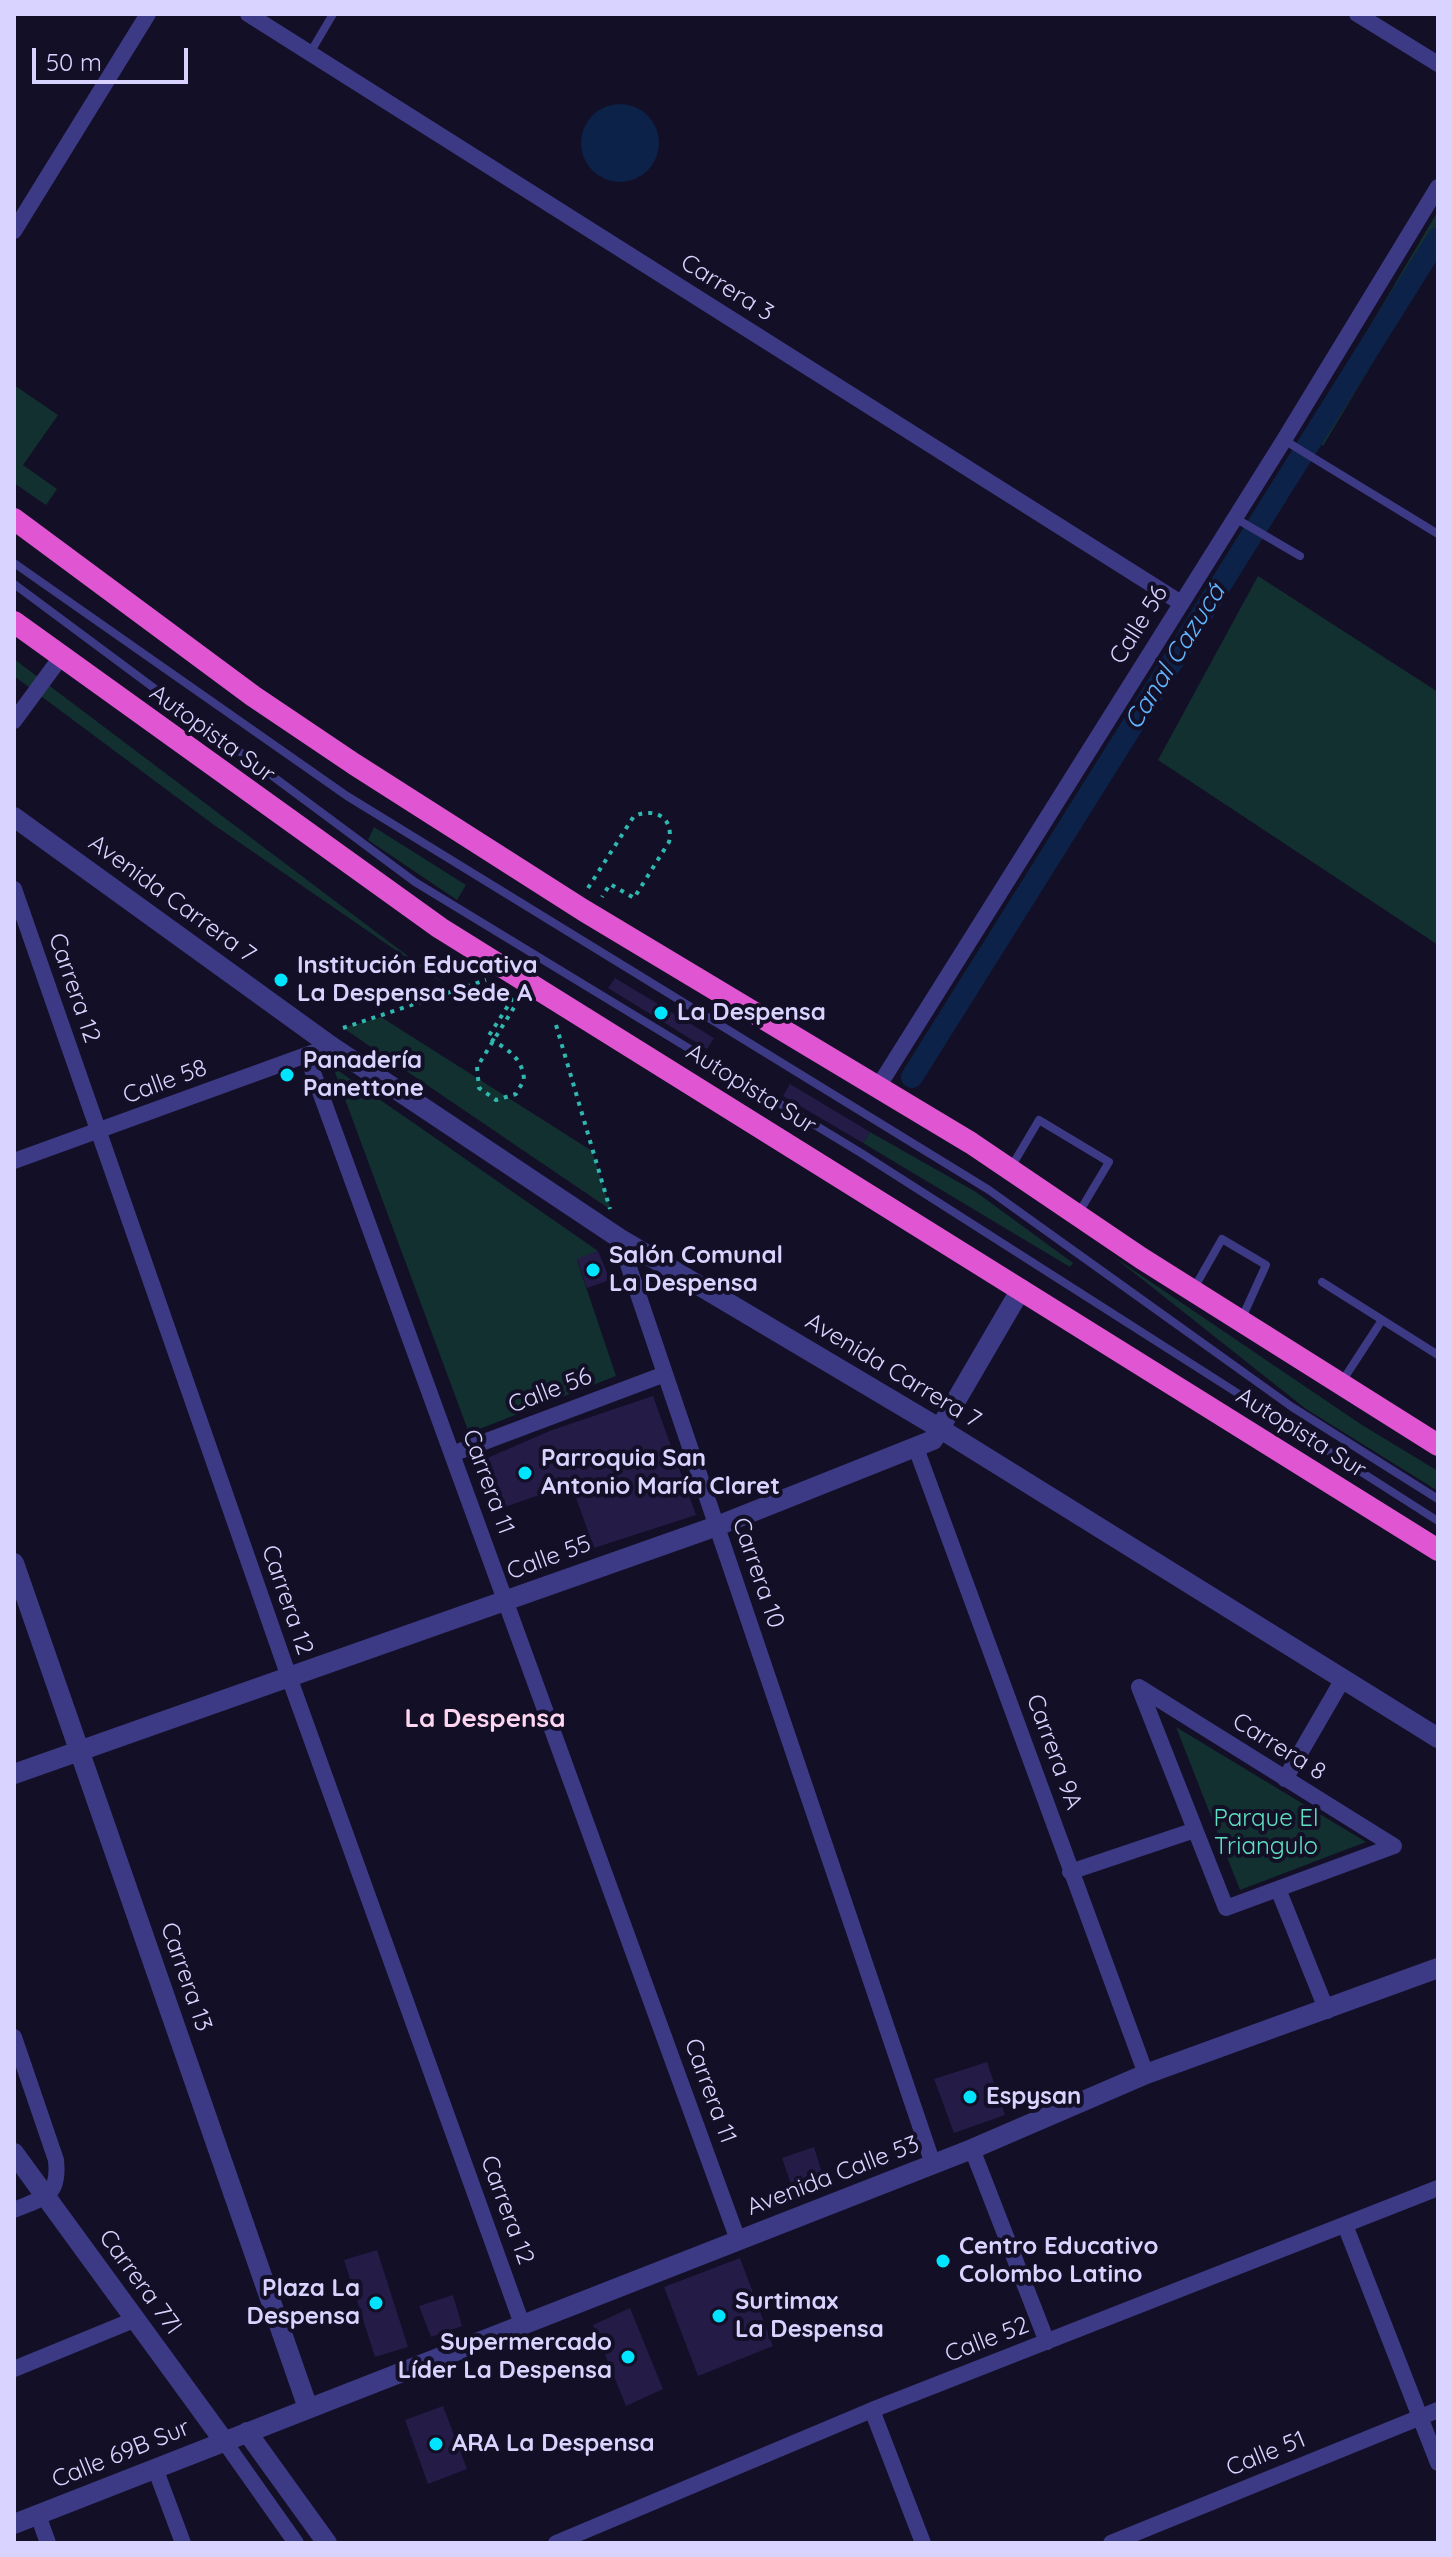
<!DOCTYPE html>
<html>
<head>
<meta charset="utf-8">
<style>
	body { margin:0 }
	#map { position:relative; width:1452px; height:2557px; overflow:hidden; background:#130f26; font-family:Quicksand,sans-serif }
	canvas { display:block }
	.frame { position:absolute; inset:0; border:16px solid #d9d4ff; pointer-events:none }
	.scale { position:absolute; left:32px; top:48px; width:156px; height:36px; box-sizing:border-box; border:4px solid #d9d4ff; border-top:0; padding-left:10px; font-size:24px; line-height:28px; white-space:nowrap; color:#d9d4ff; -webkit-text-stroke:6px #130f26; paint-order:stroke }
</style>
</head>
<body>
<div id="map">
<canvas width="1452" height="2557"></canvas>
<div class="frame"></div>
<div class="scale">50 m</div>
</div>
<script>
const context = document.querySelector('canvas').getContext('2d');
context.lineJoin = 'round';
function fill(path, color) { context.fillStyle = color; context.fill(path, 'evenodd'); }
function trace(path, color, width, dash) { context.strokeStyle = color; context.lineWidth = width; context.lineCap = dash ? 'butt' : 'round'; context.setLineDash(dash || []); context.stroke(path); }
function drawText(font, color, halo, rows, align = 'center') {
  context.font = font + ' Quicksand,sans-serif'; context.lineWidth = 8; context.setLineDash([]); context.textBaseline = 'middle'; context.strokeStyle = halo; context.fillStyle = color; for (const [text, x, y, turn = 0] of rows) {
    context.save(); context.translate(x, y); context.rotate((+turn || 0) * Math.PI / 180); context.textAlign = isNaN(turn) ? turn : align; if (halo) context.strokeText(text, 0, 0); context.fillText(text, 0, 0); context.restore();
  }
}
const green = new Path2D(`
	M1438 211V253L1323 446 1306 434Z
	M14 385 58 415 23 465 57 489 46 505 14 483Z
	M1290 454 1306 466 920 1082 903 1071Z
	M1258 576 1438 692V945L1158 760Z
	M14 659 449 987 214 825 14 676Z
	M374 827 466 885 457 900 368 840Z
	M381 1017 592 1151 611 1210 343 1028Z
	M333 1067 598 1251 577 1260 616 1376 469 1433Z
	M870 1132 976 1192 1073 1263 1070 1267 863 1143Z
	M1114 1257 1362 1425 1438 1471V1491L1306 1409Z
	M1176 1727 1366 1842 1240 1890Z`);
const water = new Path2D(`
	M581 143a39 39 0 1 1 78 0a39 39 0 1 1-78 0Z`);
const canal = new Path2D(`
	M912 1077 1438 238`);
const building = new Path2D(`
	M615 978 714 1038 707 1049 608 988Z
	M790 1084 870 1132 863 1143 783 1096Z
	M598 1251 610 1280 587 1288 577 1259Z
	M653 1396 696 1515 594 1548 571 1484 496 1510 478 1462 552 1430Z
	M987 2062 1005 2115 954 2133 934 2079Z
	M814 2147 826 2186 795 2196 782 2158Z
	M377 2250 408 2347 375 2357 344 2260Z
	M740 2258 773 2346 698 2376 664 2287Z
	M453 2295 462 2326 431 2337 419 2306Z
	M630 2308 663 2389 626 2406 593 2325Z
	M443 2406 467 2469 428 2484 405 2420Z`);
const path = new Path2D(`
	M588 888 634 816C656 807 674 818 669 842L634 898 610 884 602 897
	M513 998 488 1037C506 1049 523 1057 524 1080L516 1094 496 1100 479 1088 477 1067 518 1001
	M556 1025 610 1209
	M343 1028 486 980`);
const service = new Path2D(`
	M310 53 333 14
	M1284 440 1438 534
	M1235 518 1300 556
	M14 563 347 796 989 1190 1292 1407 1438 1499
	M14 584 415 882 861 1153 1438 1521
	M1010 1169 1039 1120 1109 1162 1078 1214
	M1322 1282 1438 1355
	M1193 1290 1222 1239 1266 1265 1241 1320
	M1341 1383 1382 1320`);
const minor = new Path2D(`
	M248 14 1181 603
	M1357 14 1438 64
	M14 231 148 14
	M14 721 61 657
	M14 889 289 1677 522 2324
	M307 1056 738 2240
	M878 1087 1284 440 1438 187
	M14 1161 331 1046
	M619 1238 933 2164
	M916 1448 1146 2074
	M452 1454 665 1374
	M1139 1687 1226 1908 1394 1846
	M1139 1687 1394 1846
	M1285 1779 1343 1679
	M1070 1872 1195 1830
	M1278 1889 1327 2011
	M14 2037 56 2160C60 2197 44 2197 14 2210
	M972 2149 1047 2342
	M1345 2225 1438 2463
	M14 2369 136 2319
	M872 2410 923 2543
	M224 2441 296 2543
	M155 2468 183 2543
	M38 2515 48 2543
	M556 2543 872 2410 1438 2188
	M1111 2543 1438 2410`);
const tertiary = new Path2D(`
	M14 817 331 1046 619 1238 939 1428 1438 1738
	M14 1563 308 2408
	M14 1774 717 1526 933 1440 1021 1289
	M14 2153 224 2441
	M247 2432 327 2543
	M14 2524 972 2149 1146 2074 1438 1968`);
const trunk = new Path2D(`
	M14 519 253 696 354 764 583 910 971 1143 1141 1258 1438 1445
	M14 622 440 928 1438 1550`);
const markers = [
	[281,980,8,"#00e5ff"],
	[661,1013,8,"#00e5ff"],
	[287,1075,8,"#00e5ff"],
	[593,1270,8,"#00e5ff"],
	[525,1473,8,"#00e5ff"],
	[970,2097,8,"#00e5ff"],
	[943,2261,8,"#00e5ff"],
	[376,2303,8,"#00e5ff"],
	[719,2316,8,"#00e5ff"],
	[628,2357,8,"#00e5ff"],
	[436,2444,8,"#00e5ff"]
];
const streetNames = [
	["Carrera 3",727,288,32],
	["Calle 56",1139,625,-58],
	["Autopista Sur",212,734,36],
	["Avenida Carrera 7",172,899,36],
	["Carrera 12",74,988,71],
	["Calle 58",165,1082,-20],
	["Autopista Sur",751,1089,32],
	["Avenida Carrera 7",893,1371,31],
	["Calle 56",550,1391,-21],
	["Autopista Sur",1301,1433,32],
	["Carrera 11",488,1482,70],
	["Calle 55",549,1558,-20],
	["Carrera 10",758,1573,71],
	["Carrera 12",287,1600,71],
	["Carrera 8",1279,1747,32],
	["Carrera 9A",1054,1752,70],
	["Carrera 13",186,1977,71],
	["Carrera 11",710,2091,70],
	["Avenida Calle 53",833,2176,-21],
	["Carrera 12",507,2210,70],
	["Carrera 77I",140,2282,54],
	["Calle 52",987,2340,-21],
	["Calle 69B Sur",121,2454,-22],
	["Calle 51",1266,2454,-22]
];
const poiNames = [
	["Institución Educativa",297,966],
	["La Despensa Sede A",297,994],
	["La Despensa",677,1013],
	["Panadería",303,1061],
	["Panettone",303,1089],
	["Salón Comunal",609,1256],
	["La Despensa",609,1284],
	["Parroquia San",541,1459],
	["Antonio María Claret",541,1487],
	["Espysan",986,2097],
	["Centro Educativo",959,2247],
	["Colombo Latino",959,2275],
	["Plaza La",360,2289,"right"],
	["Despensa",360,2317,"right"],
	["Surtimax",735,2302],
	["La Despensa",735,2330],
	["Supermercado",612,2343,"right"],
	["Líder La Despensa",612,2371,"right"],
	["ARA La Despensa",452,2444]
];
const parkNames = [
	["Parque El",1266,1819],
	["Triangulo",1266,1847]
];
const waterNames = [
	["Canal Cazucá",1175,657,-58]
];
const neighbourhoodNames = [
	["La Despensa",485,1719]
];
fill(green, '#12302f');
fill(water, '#0c2248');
trace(canal, '#0c2248', 22);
fill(building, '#241b47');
trace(path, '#2fb8b0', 4, [4, 6]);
trace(service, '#3d3a85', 8);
trace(minor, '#3d3a85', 16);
trace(tertiary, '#3d3a85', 20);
trace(trunk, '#e055d1', 22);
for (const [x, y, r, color] of markers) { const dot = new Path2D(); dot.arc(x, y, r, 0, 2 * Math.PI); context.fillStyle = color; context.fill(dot); trace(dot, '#130f26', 3); }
drawText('24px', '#d9d4ff', '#130f26', streetNames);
drawText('bold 24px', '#d9d4ff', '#130f26', poiNames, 'left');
drawText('24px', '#5fe0c0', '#130f26', parkNames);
drawText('italic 26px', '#62b6ff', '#130f26', waterNames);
drawText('bold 26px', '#ffd6f0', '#130f26', neighbourhoodNames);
</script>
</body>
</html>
